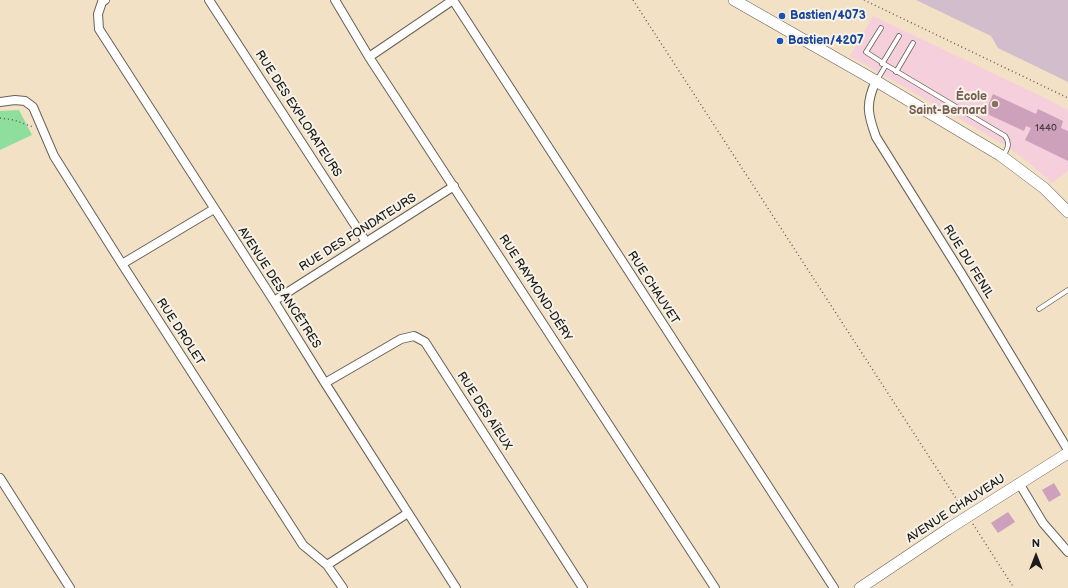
<!DOCTYPE html>
<html>
<head>
<meta charset="utf-8">
<style>
	body { margin:0 }
	#map { position:relative; width:1068px; height:588px; overflow:hidden; background:#f3e1c6; font-family:"Balsamiq Sans",sans-serif }
	canvas { display:block }
	.north { position:absolute; left:1016px; top:536px; width:40px; height:40px; -webkit-text-stroke:3px #f7f3e8; paint-order:stroke; rotate:0deg; font-size:11px; font-weight:700; line-height:16px; text-align:center; color:#1c1c1c }
	.north::after { content:''; display:block; margin:auto; width:14px; height:18px; background:#1c1c1c; clip-path:polygon(50% 0,100% 100%,50% 72%,0 100%) }
</style>
</head>
<body>
<div id="map">
<canvas width="1068" height="588"></canvas>
<div class="north">N</div>
</div>
<script>
const context = document.querySelector('canvas').getContext('2d');
context.lineJoin = 'round';
function fill(path, color) { context.fillStyle = color; context.fill(path, 'evenodd'); }
function trace(path, color, width, dash) { context.strokeStyle = color; context.lineWidth = width; context.lineCap = dash ? 'butt' : 'round'; context.setLineDash(dash || []); context.stroke(path); }
function drawText(font, color, halo, rows, align = 'center') {
  context.font = font + ' "Balsamiq Sans",sans-serif'; context.lineWidth = 4; context.setLineDash([]); context.textBaseline = 'middle'; context.strokeStyle = halo; context.fillStyle = color; for (const [text, x, y, turn = 0] of rows) {
    context.save(); context.translate(x, y); context.rotate((+turn || 0) * Math.PI / 180); context.textAlign = isNaN(turn) ? turn : align; if (halo) context.strokeText(text, 0, 0); context.fillText(text, 0, 0); context.restore();
  }
}
const built = new Path2D(`
	M873 16 1043 97 1068 110V171L1052 183 1023 158 1003 144 850 56Z`);
const industrial = new Path2D(`
	M916 0H1068V82L998 48 991 36Z`);
const green = new Path2D(`
	M19 110 32 135 0 150V111Z`);
const building = new Path2D(`
	M993 94 1036 114 1038 109 1063 121 1061 128 1068 131V161L1025 140 1031 128 1026 126 1024 131 985 113Z
	M1054 483 1061 495 1049 502 1042 490Z
	M1008 512 1015 522 998 533 991 523Z`);
const path = new Path2D(`
	M633 0 963 509
	M864 0 1068 98
	M0 118 14 120 33 127
	M973 524 1014 588`);
const service = new Path2D(`
	M881 28 866 52 886 65
	M882 64 899 36
	M896 72 913 43
	M877 80 886 65 1005 136C1011 144 1007 149 1003 157
	M1039 309 1068 290`);
const minor = new Path2D(`
	M105 0 102 2 98 14 99 29 274 301 325 383 456 588
	M209 0 366 242
	M335 0 369 57 715 588
	M453 0 834 588
	M369 57 453 0
	M876 81C865 104 868 115 876 137L961 273 1068 450
	M0 102 15 100 25 101 33 107 54 156 122 264 303 545 327 565 343 588
	M122 264 214 209
	M274 301 454 186
	M325 383 401 339 414 336 425 342 583 588
	M0 478 70 588
	M1019 483 1043 523 1068 552
	M327 565 408 513`);
const secondary = new Path2D(`
	M734 0 876 81 1000 155 1044 188 1068 212
	M860 588 948 529 1068 453`);
const markers = [
	[782,16,4,"#1a4fb4"],
	[780,41,4,"#1a4fb4"],
	[995,104,4,"#8d6e63"]
];
const numberNames = [
	["1440",1046,128]
];
const transitNames = [
	["Bastien/4073",790,16],
	["Bastien/4207",788,41]
];
const educationNames = [
	["École",987,97],
	["Saint-Bernard",987,111]
];
const streetNames = [
	["RUE DES EXPLORATEURS",298,114,57],
	["RUE DES FONDATEURS",358,233,-32],
	["RUE DU FENIL",968,262,58],
	["AVENUE DES ANCÊTRES",279,288,57],
	["RUE RAYMOND-DÉRY",535,288,57],
	["RUE CHAUVET",653,288,57],
	["RUE DROLET",180,332,57],
	["RUE DES AÏEUX",484,411,57],
	["AVENUE CHAUVEAU",956,509,-33]
];
fill(built, '#f5cfdc');
fill(industrial, '#d1bdcc');
fill(green, '#8edf9e');
fill(building, '#cda0bc');
trace(service, '#676158', 5.5);
trace(minor, '#676158', 10);
trace(secondary, '#676158', 12);
trace(path, '#676158', 1.5, [1, 3]);
trace(service, '#fff', 4);
trace(minor, '#fff', 8);
trace(secondary, '#fff', 11);
for (const [x, y, r, color] of markers) { const dot = new Path2D(); dot.arc(x, y, r, 0, 2 * Math.PI); context.fillStyle = color; context.fill(dot); trace(dot, '#f7f3e8', 1.5); }
drawText('10px', '#483d44', null, numberNames);
drawText('bold 12px', '#164399', '#f7f3e8', transitNames, 'left');
drawText('bold 12px', '#785e54', '#f7f3e8', educationNames, 'right');
drawText('12px', '#1c1c1c', '#f7f3e8', streetNames);
</script>
</body>
</html>
